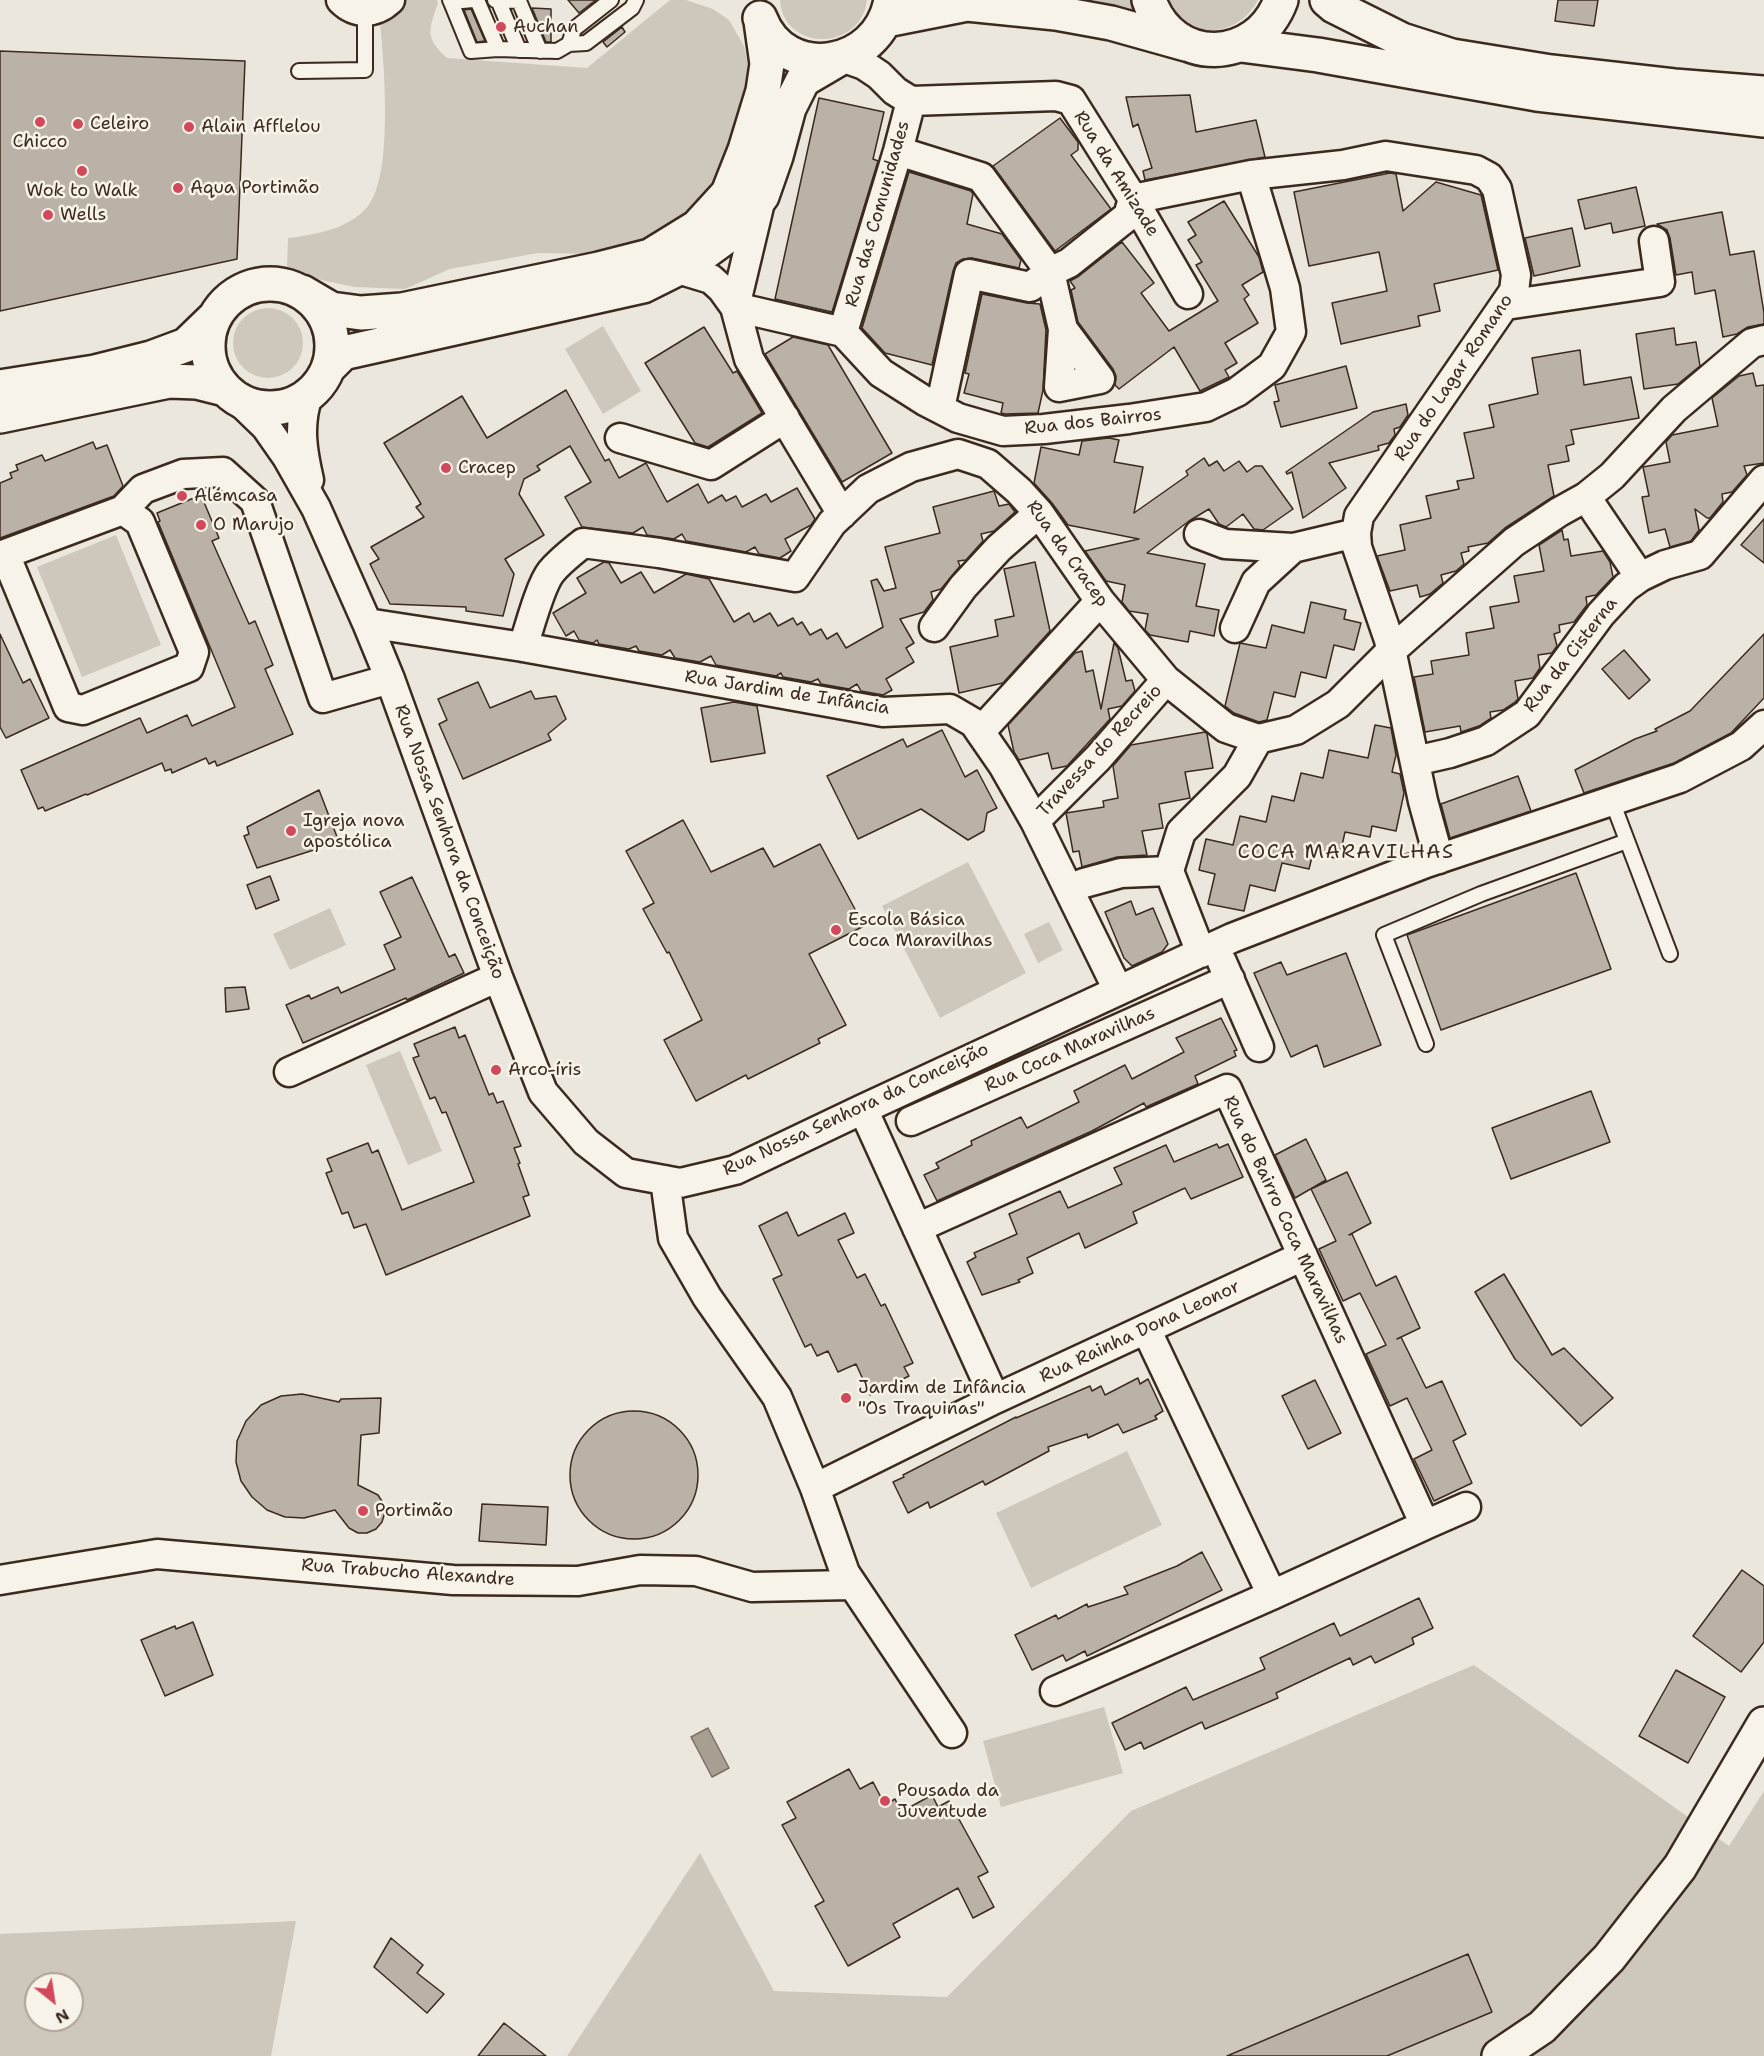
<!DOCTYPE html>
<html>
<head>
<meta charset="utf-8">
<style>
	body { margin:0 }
	#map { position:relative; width:1764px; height:2056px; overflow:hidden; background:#ece7dc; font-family:"Shantell Sans",sans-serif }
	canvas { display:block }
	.north { position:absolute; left:24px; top:1972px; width:60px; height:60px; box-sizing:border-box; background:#f7f3e8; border:2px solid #aca397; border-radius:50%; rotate:150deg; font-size:16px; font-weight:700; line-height:24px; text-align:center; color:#3b2a1e }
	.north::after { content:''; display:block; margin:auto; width:21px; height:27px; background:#d1495b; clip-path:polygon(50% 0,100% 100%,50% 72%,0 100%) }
</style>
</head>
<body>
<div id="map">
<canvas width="1764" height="2056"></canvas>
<div class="north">N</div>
</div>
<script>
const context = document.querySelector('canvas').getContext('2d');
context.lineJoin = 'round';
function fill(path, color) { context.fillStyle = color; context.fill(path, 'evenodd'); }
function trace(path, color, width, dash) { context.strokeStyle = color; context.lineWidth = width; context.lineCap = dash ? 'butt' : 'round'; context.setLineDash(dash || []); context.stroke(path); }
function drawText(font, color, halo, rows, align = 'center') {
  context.font = font + ' "Shantell Sans",sans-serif'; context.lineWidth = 5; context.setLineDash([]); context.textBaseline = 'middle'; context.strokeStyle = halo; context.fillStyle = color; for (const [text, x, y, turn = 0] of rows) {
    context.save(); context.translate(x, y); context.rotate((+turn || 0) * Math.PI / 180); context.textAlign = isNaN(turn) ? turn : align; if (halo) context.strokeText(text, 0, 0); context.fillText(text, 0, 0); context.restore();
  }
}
const green = new Path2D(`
	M403 0H437L438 3C429 30 424 37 447 58L587 68 670 0H686L713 9 729 20 744 46 748 66 744 95 732 145 712 185 688 214 644 242 595 254 538 253 450 269 405 289 354 287 313 278 287 269 288 238C315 235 354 228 370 203 393 168 384 64 380 22Z
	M780 0H867C861 52 783 52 780 0Z
	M982 0H1133L1135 12 1151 23Z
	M1167 0H1258C1237 39 1188 41 1167 0Z
	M233 343a35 35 0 1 1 70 0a35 35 0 1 1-70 0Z
	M603 326 641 391 603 414 565 349Z
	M116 535 161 645 82 677 37 567Z
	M968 862 1026 973 940 1018 882 906Z
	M330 908 346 945 290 970 273 934Z
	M1049 922 1063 950 1038 963 1024 934Z
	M400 1051 442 1151 408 1165 366 1065Z
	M1127 1451 1162 1525 1031 1588 996 1513Z
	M1474 1665 1729 1846 1764 1791V2056H567L700 1853 774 1991 947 1997 1131 1811Z
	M1104 1707 1123 1773 1001 1807 983 1741Z
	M296 1921 271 2056H0V1934ZM36 1984H72V2020H36Z`);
const water = new Path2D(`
	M708 1728 729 1768 712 1777 691 1737Z`);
const building = new Path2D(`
	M568 0H596L579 13Z
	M1558 0H1598L1594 26 1555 21Z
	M532 8 551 9V42H546Z
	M471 9 485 41 477 42 464 10Z
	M622 27 625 32 607 47 603 42Z
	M0 51 245 61 237 259 0 311Z
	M1190 95 1196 132 1256 120 1265 157 1145 180 1143 171 1152 168 1138 124 1133 127 1126 97Z
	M819 98 884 112 873 159 878 161 832 312 775 299Z
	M1060 118 1078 142V150L1071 155 1111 209 1055 251 993 166Z
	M909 172 971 191 973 194 967 224 1002 234 1021 260 1019 268 972 258 963 259 956 263 953 271 932 365 885 353 862 328Z
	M1390 173 1396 174 1403 211 1436 182 1481 195 1498 270 1434 284 1440 311 1418 316 1420 326 1341 344 1332 303 1387 291 1379 252 1309 266 1294 192Z
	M1636 187 1645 226 1613 233 1611 223 1585 229 1578 200Z
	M1224 201 1259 257 1263 272 1242 285 1249 295 1244 299 1258 323 1225 343 1237 363 1225 370 1229 377 1200 391 1174 347 1119 389 1115 385 1116 376 1113 369 1078 322 1071 290 1075 288 1070 281 1079 276 1122 242 1154 283 1141 293 1169 331 1218 301 1196 265 1202 262 1188 240 1196 235 1188 222Z
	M1722 212 1730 255 1754 251 1764 313V324L1748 327 1737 334 1723 337 1715 290 1695 294 1692 272 1676 275 1670 238 1667 230 1657 224Z
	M1572 228 1580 266 1534 276 1525 238Z
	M982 294 1027 303 1040 304 1046 330 1043 390 1038 413 1005 414 1001 413 1003 403 964 393 969 374 965 373Z
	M704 327 733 373 737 371 762 413 708 447 695 443 645 363Z
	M1674 328 1676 345 1696 342 1700 366 1678 384 1644 389 1636 334Z
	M793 337 828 345 892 453 842 482 765 354Z
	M1580 350 1584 385 1631 377 1639 418 1571 430 1574 444 1566 446 1569 461 1548 465 1554 496 1505 528 1488 543 1468 547 1469 551 1461 553 1464 564 1456 571 1441 575 1443 583 1430 594 1420 597 1417 585 1390 591 1377 556 1405 550 1400 525 1431 518 1426 496 1459 489 1457 481 1474 478 1464 433 1494 427 1489 405 1538 394 1532 358Z
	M1346 366 1357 408 1281 427 1274 402 1279 401 1275 385Z
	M1753 373 1756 386 1764 385V463L1744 466 1747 475 1732 492 1722 494 1723 502 1710 518H1707L1695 509 1699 530 1691 541 1670 547 1665 529 1649 533 1642 497 1649 496 1643 467 1670 462 1666 442 1672 435 1718 426 1712 398 1739 376Z
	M566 390 605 461 609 459 619 478 646 463 667 502 698 484 708 503 722 495 726 501 736 496 742 507 766 494 771 502 797 488 815 519 811 525 785 539 791 551 780 558 759 554 755 547 746 552 686 541 682 534 674 539 647 535 643 527 633 533 582 527 565 497 591 482 570 446 537 466 540 470 524 479 519 494 544 535 505 559 514 574 503 616 466 611V607L390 604 370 564 379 559 371 547 424 517 416 507 421 504 384 443 462 396 487 438Z
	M1406 404 1408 415 1400 427 1394 429 1395 435 1389 443 1378 446 1379 450 1329 463 1346 488 1303 518 1292 472 1287 474 1286 472 1373 412Z
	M1109 438 1119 440 1114 462 1143 467 1134 513 1188 475 1186 471 1204 458 1209 466 1217 461 1224 471 1239 461 1247 472 1255 466H1262L1293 509 1263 530 1254 529 1243 514 1226 527 1219 524 1209 509 1189 521 1147 553 1205 564 1196 606 1219 610 1214 636 1190 631 1188 642 1150 635 1145 630 1148 614 1129 611 1122 602 1125 585 1106 581 1085 551 1139 539 1068 525 1052 503 1034 483 1041 447 1079 455 1082 441Z
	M93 442 96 449 107 445 123 486 114 496 0 538V483L12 478 10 473 18 470 16 465 42 455 45 461Z
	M994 491 999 506 1009 504 1015 512 994 531 981 534 983 541 966 560 958 561 960 566 941 589 931 592 933 600 924 612 900 619 914 643 906 648 914 662 886 679 892 690 883 695 861 691 857 684 849 689 821 684 818 679 811 682 783 677 781 673 776 676 716 665 711 656 700 662 675 658 670 650 662 655 639 651 636 646 629 649 599 644 597 640 593 643 579 640 574 631 566 636 553 613 586 593 577 578 604 562 609 563 621 583 641 572 654 593 686 574 709 579 734 622 749 613 754 622 770 613 778 626 793 618 797 625 802 622 810 635 821 629 827 639 837 633 846 648 883 627 871 581 877 579 884 591 896 588 885 547 940 533 933 507Z
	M201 495 219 538 212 541 249 624 255 621 273 665 265 669 293 734 217 766 215 761 209 764 206 758 172 773 171 769 165 771 162 763 87 795 86 794 45 811 43 807 38 809 21 770 140 718 147 733 187 715 192 726 235 707 158 522 160 521 157 513Z
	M1764 519V563L1741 545Z
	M1562 530 1564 540 1568 539 1571 556 1603 551 1610 562 1613 577 1596 595 1586 597 1587 605 1574 622 1559 625 1560 632 1554 634 1557 646 1552 653 1538 655 1540 668 1533 678 1515 681 1518 699 1515 702 1503 710 1490 712 1491 718 1479 726 1461 732 1460 726 1425 732 1414 677 1433 674 1431 661 1469 655 1466 633 1494 628 1490 607 1519 602 1514 576 1544 571 1539 545Z
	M1035 562 1050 631 1003 683 959 693 950 647 998 636 995 620 1014 616 1004 569Z
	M1311 602 1346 610 1344 619 1361 623 1354 650 1334 645 1326 678 1301 672 1295 697 1274 692 1267 720 1259 722 1234 713 1225 706 1240 643 1266 648 1272 625 1304 633Z
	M0 634 23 683 30 679 49 718 6 738 0 727Z
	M1764 634V698L1731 733 1674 763 1584 793 1575 770 1635 739 1657 731 1655 729 1690 711Z
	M1114 643 1118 648 1126 681 1132 680 1135 691 1122 706 1108 709 1110 719 1067 766 1052 769 1048 753 1019 760 1014 752 1008 725 1075 653 1082 651 1086 672 1093 670 1101 709Z
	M1624 650 1650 680 1629 699 1602 669Z
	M478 682 490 708 531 691 535 699 556 696 566 719 548 734 551 740 463 779 439 724 447 720 438 699Z
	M734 702 757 706 765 753 711 762 701 708Z
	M1375 725 1391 728 1396 755 1392 772 1400 774 1404 793 1396 831 1372 826 1370 837 1345 832 1339 859 1313 853 1309 869 1282 863 1275 891 1250 885 1244 911 1208 904 1215 874 1199 870 1206 839 1233 845 1240 816 1266 822 1272 796 1294 801 1301 773 1323 778 1329 750 1368 758Z
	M942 730 965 777 977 770 997 808 987 813 984 831 968 840 921 809 858 839 827 776 903 739 907 747Z
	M1205 732 1207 734 1213 768 1185 772 1190 798 1159 804 1163 828 1142 831 1147 855 1117 857 1082 867 1079 851 1073 852 1066 813 1104 807 1103 801 1118 798 1113 766 1131 745Z
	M1518 776 1531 811 1450 838 1441 804Z
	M319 790 339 842 257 868 244 836 249 834 247 827Z
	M683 820 711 872 763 848 774 867 820 844 864 926 809 954 846 1025 818 1039 820 1043 748 1079 746 1075 696 1101 664 1040 702 1020 669 952 667 953 643 909 654 903 626 851Z
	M1576 873 1611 969 1441 1030 1407 935Z
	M270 876 279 900 256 909 247 885Z
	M412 877 449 957 455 954 464 973 407 1000 406 998 303 1043 286 1005 309 995 311 999 338 987 341 993 395 969 384 945 401 937 380 892Z
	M1131 901 1136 915 1153 908 1168 944 1162 952 1132 966 1124 958 1105 912Z
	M1346 953 1381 1045 1324 1067 1317 1045 1291 1057 1254 973 1281 962 1287 975Z
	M245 987 249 1009 226 1012 225 988Z
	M1221 1018 1237 1050 1234 1051 1236 1056 1195 1076 1198 1084 1146 1107 1144 1103 1092 1131 937 1201 924 1175 939 1168 936 1163 972 1145 971 1141 1021 1117 1027 1128 1079 1102 1074 1091 1125 1065 1132 1079 1184 1052 1176 1038Z
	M455 1027 459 1038 465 1035 489 1095 493 1093 497 1103 503 1101 521 1146 514 1148 520 1163 518 1164 529 1195 523 1197 530 1216 386 1275 366 1224 354 1228 348 1212 342 1214 326 1173 332 1171 327 1159 368 1143 372 1153 378 1150 402 1210 474 1182 446 1112 442 1113 435 1097 430 1099 413 1058 419 1056 414 1044Z
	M1591 1091 1610 1142 1511 1179 1492 1128Z
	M1306 1139 1326 1180 1295 1198 1275 1155Z
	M1217 1144 1219 1148 1228 1144 1243 1177 1191 1199 1185 1188 1133 1212 1137 1223 1085 1248 1079 1233 1027 1258 1033 1273 1018 1280 1020 1282 982 1295 967 1262 976 1257 974 1253 1017 1234 1009 1214 1060 1191 1068 1208 1122 1184 1114 1168 1166 1145 1174 1162Z
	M1347 1172 1371 1223 1349 1235 1352 1234 1376 1286 1396 1276 1420 1328 1397 1339 1401 1337 1426 1388 1442 1381 1466 1434 1453 1441 1472 1483 1434 1501 1414 1459 1432 1450 1407 1398 1390 1406 1366 1354 1386 1345 1360 1293 1343 1301 1319 1249 1336 1241 1311 1189Z
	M787 1212 798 1236 845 1213 854 1233 838 1240 857 1278 865 1274 881 1306 885 1304 913 1363 904 1367 909 1376 870 1395 856 1364 838 1372 828 1351 817 1356 811 1344 805 1347 773 1279 782 1275 759 1226Z
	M1504 1274 1552 1355 1564 1348 1613 1398 1581 1426 1515 1359 1475 1292Z
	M1138 1378 1140 1384 1148 1379 1163 1411 1155 1416 1157 1419 1123 1433 1118 1424 1088 1438 1087 1434 1048 1447 1049 1451 985 1485 983 1481 930 1508 928 1502 908 1513 893 1482 904 1477 903 1475 1016 1417V1418L1090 1386 1092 1391 1101 1386 1105 1395Z
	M1315 1380 1341 1433 1308 1449 1282 1396Z
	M302 1394 339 1402 341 1399 381 1398 379 1433 361 1435 358 1485 378 1495 383 1503 385 1512 382 1522 376 1529 367 1533H358L349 1528 335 1510 304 1518 285 1517 267 1510 252 1497 241 1481 236 1462 237 1441 246 1421 261 1405 281 1396Z
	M570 1475a64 64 0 1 1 128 0a64 64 0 1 1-128 0Z
	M482 1504 548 1507 546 1545 479 1541Z
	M1202 1552 1222 1590 1087 1656 1085 1651 1066 1661 1063 1655 1032 1670 1015 1635 1056 1615 1058 1619 1087 1604 1088 1607 1128 1594 1124 1587 1177 1566Z
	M1742 1570 1764 1586V1642L1741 1672 1693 1636Z
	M1419 1598 1433 1628 1412 1638 1414 1644 1375 1663 1371 1656 1353 1665 1350 1658 1276 1693 1278 1698 1205 1729 1202 1722 1144 1749 1141 1742 1125 1750 1112 1723 1186 1687 1193 1700 1265 1669 1260 1658 1334 1623 1340 1636Z
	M193 1622 213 1675 165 1696 141 1640 175 1626 176 1629Z
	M1676 1670 1725 1697 1688 1763 1639 1736Z
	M849 1769 860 1789 873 1782 885 1805 895 1799 901 1812 932 1795 938 1807 949 1801 988 1872 978 1877 994 1907 973 1918 958 1888 893 1924 900 1937 848 1966 815 1906 824 1901 782 1825 796 1818 787 1802Z
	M391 1938 423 1965 417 1973 444 1994 427 2013 374 1967Z
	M1468 1954 1492 2012 1387 2056H1227Z
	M504 2023 546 2056H478Z`);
const service = new Path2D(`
	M450 0 451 2 473 0
	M477 0 498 49
	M495 0 519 1 540 51
	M498 0 519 50
	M451 2 471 51 498 49 557 51 569 44 586 43 632 8 636 0
	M569 44 574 29 611 0
	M299 71 365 70V12
	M1612 801 1670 954
	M1426 1044 1384 935 1481 894 1627 841`);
const minor = new Path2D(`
	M341 0C356 15 375 14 390 0
	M911 101 1056 96 1071 100 1133 199 1188 294
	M898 151 981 177 1050 272 1063 329 1059 387 1100 379 1063 329
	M761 198 735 307 843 332 881 373 925 401 958 418 1003 431 1044 429 1129 419 1206 407 1237 392 1272 366 1291 332 1285 288 1251 175
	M678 269 711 279 722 289 735 307 749 359 842 514
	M1506 305 1660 282 1654 241
	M843 332 898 151 911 101 895 91 879 75 864 65 844 58
	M308 395C298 425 302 450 309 480
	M236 398 266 427 287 457 316 508 367 623 390 679 498 977 543 1092 586 1142 626 1173 680 1183 735 1170 863 1109 1232 938 1426 863 1680 778 1741 746 1764 725
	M940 408 969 274 1030 287 1050 272 1069 263 1128 216 1133 199 1251 175 1343 165 1386 156 1476 170 1489 177 1497 189 1516 275 1514 291 1359 516 1356 533 1357 547 1389 640 1423 801 1439 859
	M620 438 711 465 785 418
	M1586 497 1640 577
	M123 510 140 522 194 652 189 667 83 710 68 707 5 554 123 510 143 489 183 474 223 472 255 501 323 698 390 679
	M1199 534 1225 544 1293 548 1356 533
	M367 623 523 647 883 712 950 709 974 723 1003 765 1035 821 1118 990
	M934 627 963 587 999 548 1039 513
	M1235 628 1256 582 1293 548
	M523 647C529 629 540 586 551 572 560 561 572 552 583 543L659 553 795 577 832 523 868 489 911 467 958 454 988 464 1019 491 1039 513 1100 601 1166 680 1226 728 1258 739
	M980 732 1100 601
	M1415 761 1450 753 1486 741 1527 714 1601 614 1626 587 1640 577 1665 565 1700 555 1764 480
	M1035 821 1098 758 1166 680
	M1069 889 1084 883 1121 873 1169 871
	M1201 953 1169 871 1181 832 1237 776 1258 739 1296 730 1338 704 1391 651 1514 542 1559 512 1586 497 1612 476 1674 409 1752 343 1764 340
	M1222 962 1259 1047
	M289 1072 498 977
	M863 1109 995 1399
	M911 1121 1230 979
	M665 1180 673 1238 707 1297 777 1397 815 1488 845 1573 952 1733
	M917 1228 1227 1089 1425 1525 1466 1507
	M1146 1329 1272 1595
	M815 1488 995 1399 1303 1256
	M0 1580 157 1554 453 1580 578 1581 640 1570 696 1571 752 1587 851 1585
	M1055 1691 1272 1595 1425 1525`);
const tertiary = new Path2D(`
	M1499 2056 1542 2027 1609 1958 1680 1867 1764 1724`);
const secondary = new Path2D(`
	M1149 0C1172 67 1257 65 1281 0
	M1327 0 1334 6 1402 40 1452 56 1551 72 1674 86 1764 93
	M760 18C785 84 879 69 891 0
	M886 20 967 4 1056 13 1111 23 1186 44
	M1241 45 1318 55 1537 94 1764 120
	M208 346a62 62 0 1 1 124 0a62 62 0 1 1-124 0Z
	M302 292 331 309 361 313 402 310 599 269 650 256 697 227 728 193 745 150 763 91 767 64 761 21
	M329 367 343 353 643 286 693 261 734 231 762 196 776 156 789 108 803 80 837 60
	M0 387 95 372 151 358 186 345 215 317
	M0 416 169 381 197 382 225 389`);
const markers = [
	[501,27,6,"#d1495b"],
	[40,122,6,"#d1495b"],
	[78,124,6,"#d1495b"],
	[189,127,6,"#d1495b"],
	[82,171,6,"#d1495b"],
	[178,188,6,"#d1495b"],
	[48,215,6,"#d1495b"],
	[446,468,6,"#d1495b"],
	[182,496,6,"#d1495b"],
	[201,525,6,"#d1495b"],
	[291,831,6,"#d1495b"],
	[836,930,6,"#d1495b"],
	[496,1070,6,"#d1495b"],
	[846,1398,6,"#d1495b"],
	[363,1511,6,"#d1495b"],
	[885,1801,6,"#d1495b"]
];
const poiNames = [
	["Auchan",513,27],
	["Celeiro",90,124],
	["Alain Afflelou",201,127],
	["Chicco",40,142,"center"],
	["Aqua Portimão",190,188],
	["Wok to Walk",82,191,"center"],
	["Wells",60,215],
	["Cracep",458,468],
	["Alémcasa",194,496],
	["O Marujo",213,525],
	["Igreja nova",303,821],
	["apostólica",303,842],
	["Escola Básica",848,920],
	["Coca Maravilhas",848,941],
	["Arco-íris",508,1070],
	["Jardim de Infância",858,1388],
	["\"Os Traquinas\"",858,1409],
	["Portimão",375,1511],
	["Pousada da",897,1791],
	["Juventude",897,1812]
];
const streetNames = [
	["Rua da Amizade",1116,174,58],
	["Rua das Comunidades",878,214,-74],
	["Rua do Lagar Romano",1454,378,-56],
	["Rua dos Bairros",1093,422,-6],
	["Rua da Cracep",1067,554,54],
	["Rua da Cisterna",1571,655,-52],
	["Rua Jardim de Infância",787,693,9],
	["Travessa do Recreio",1100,751,-47],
	["Rua Nossa Senhora da Conceição",449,842,70],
	["Rua Coca Maravilhas",1070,1050,-24],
	["Rua Nossa Senhora da Conceição",856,1110,-25],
	["Rua do Bairro Coca Maravilhas",1285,1220,65],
	["Rua Rainha Dona Leonor",1140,1332,-25],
	["Rua Trabucho Alexandre",408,1573,4]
];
const neighbourhoodNames = [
	["COCA MARAVILHAS",1346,853]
];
fill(green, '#cec8bc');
fill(water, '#a89f93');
trace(water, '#7c7064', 1.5);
fill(building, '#bab2a7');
trace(building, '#3b2a1e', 1.5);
trace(service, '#3b2a1e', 18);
trace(minor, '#3b2a1e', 33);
trace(tertiary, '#3b2a1e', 38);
trace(secondary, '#3b2a1e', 38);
trace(service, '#f7f3e8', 14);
trace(minor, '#f7f3e8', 28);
trace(tertiary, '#f7f3e8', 33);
trace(secondary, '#f7f3e8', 33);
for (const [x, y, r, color] of markers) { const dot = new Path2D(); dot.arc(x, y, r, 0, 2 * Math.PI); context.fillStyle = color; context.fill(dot); trace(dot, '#f7f3e8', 2); }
drawText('18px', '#3b2a1e', '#f7f3e8', poiNames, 'left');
drawText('18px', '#3b2a1e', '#f7f3e8', streetNames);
context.letterSpacing = '1.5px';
drawText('20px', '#3b2a1e', '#f7f3e8', neighbourhoodNames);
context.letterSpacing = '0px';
</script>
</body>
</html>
